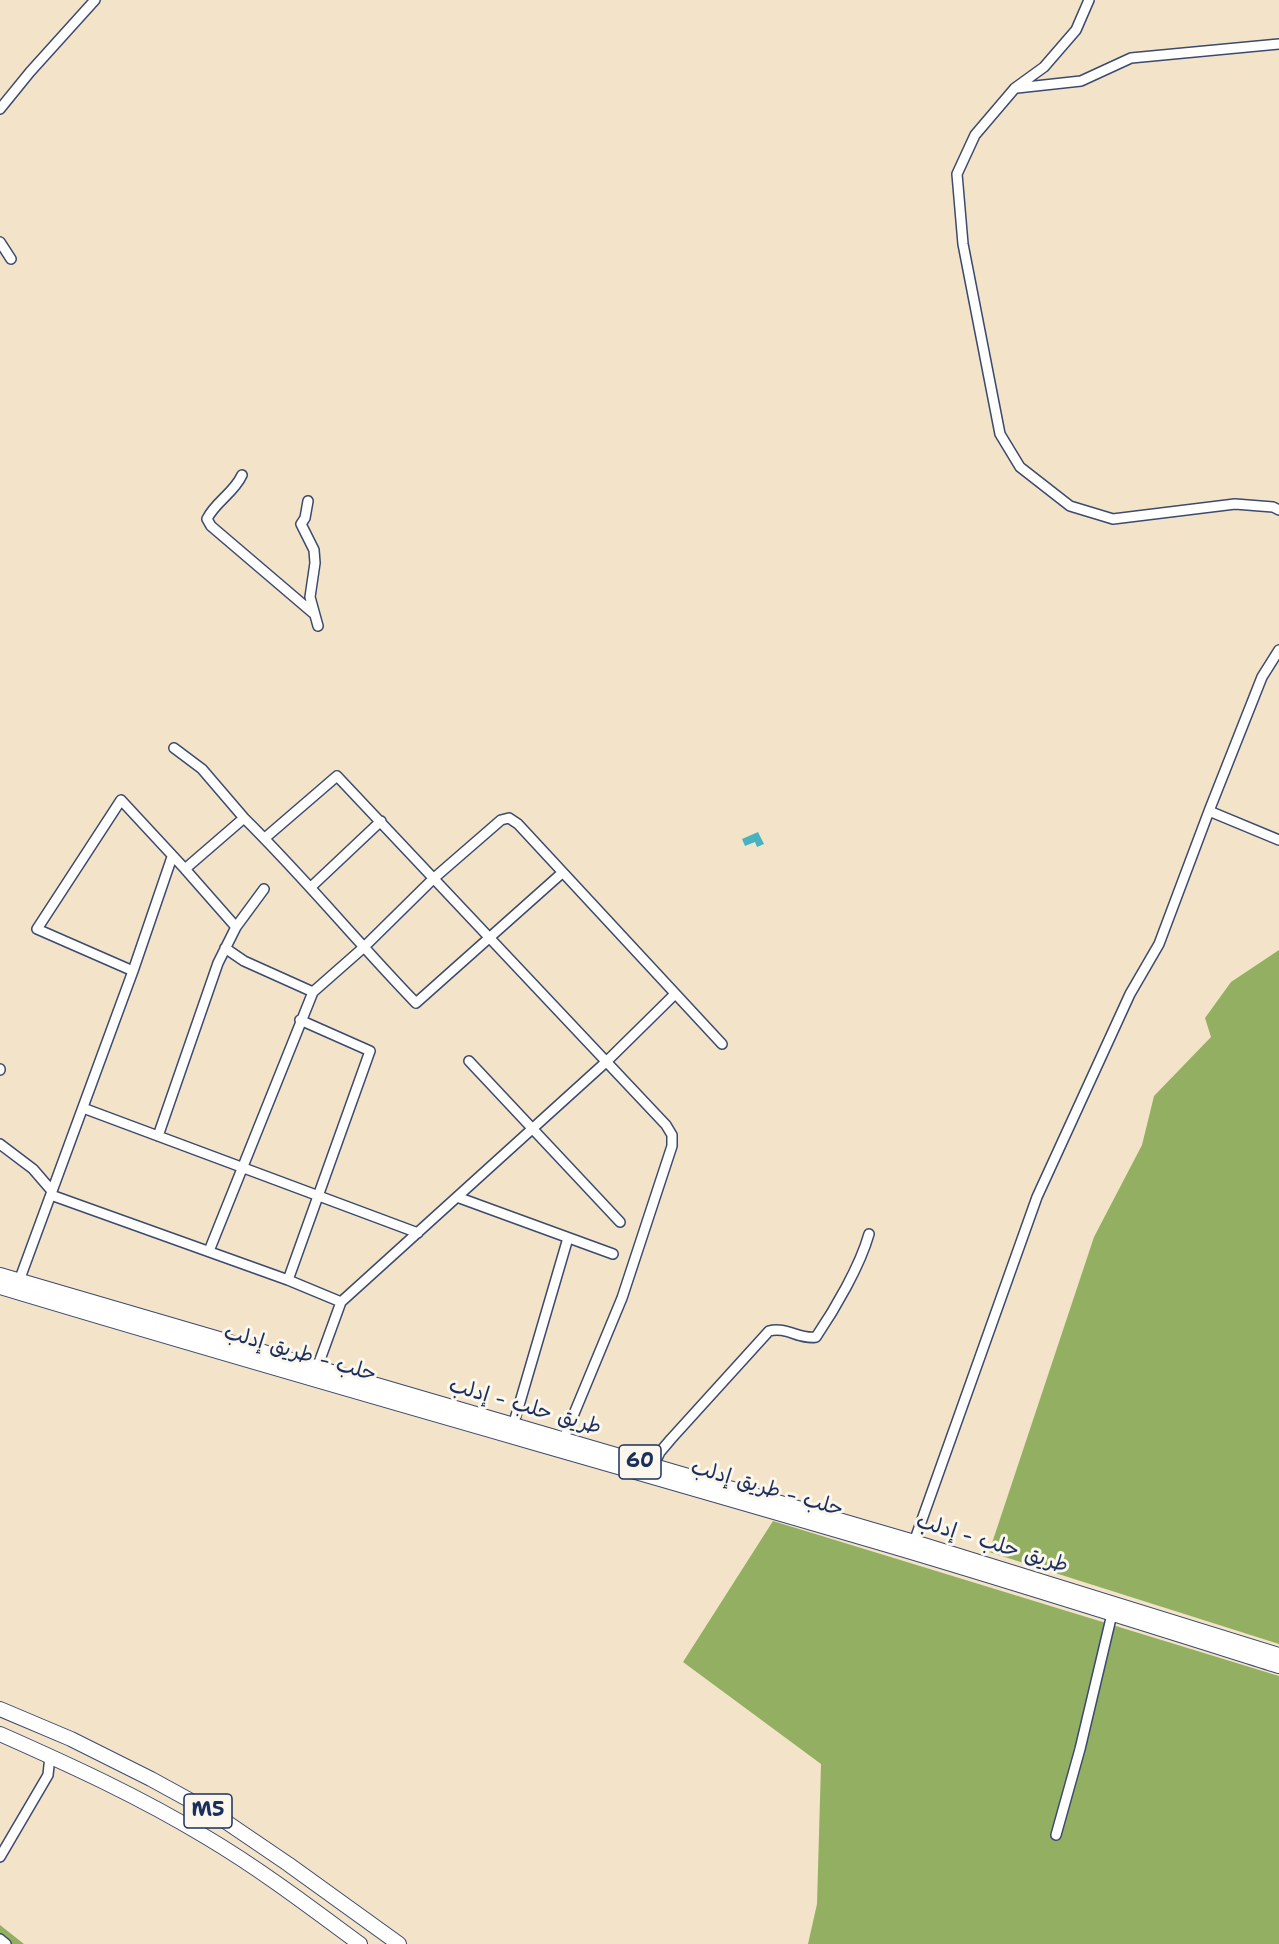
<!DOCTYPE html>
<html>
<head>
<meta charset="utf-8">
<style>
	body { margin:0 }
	canvas { display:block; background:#f3e3c8 }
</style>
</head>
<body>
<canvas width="1279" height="1944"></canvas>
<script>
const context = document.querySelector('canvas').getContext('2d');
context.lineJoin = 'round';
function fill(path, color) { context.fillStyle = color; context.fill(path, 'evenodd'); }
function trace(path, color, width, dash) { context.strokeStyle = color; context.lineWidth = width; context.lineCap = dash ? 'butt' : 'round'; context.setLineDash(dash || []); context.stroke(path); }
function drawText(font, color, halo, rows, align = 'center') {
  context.font = font + ' "Shantell Sans","Playpen Sans Arabic",sans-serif'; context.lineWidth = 6; context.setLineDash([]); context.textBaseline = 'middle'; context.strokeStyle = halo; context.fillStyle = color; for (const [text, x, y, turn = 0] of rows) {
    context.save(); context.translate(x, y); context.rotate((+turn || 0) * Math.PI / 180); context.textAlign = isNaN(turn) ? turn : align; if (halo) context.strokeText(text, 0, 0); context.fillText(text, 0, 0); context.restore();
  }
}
const forest = new Path2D(`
	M1279 950V1644L989 1552 1094 1237 1142 1145 1154 1096 1211 1037 1205 1018 1231 982Z
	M773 1521 1279 1676V1944H808L817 1904 821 1764 683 1662Z
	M0 1925 24 1944H0Z`);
const water = new Path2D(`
	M758 832 764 844 757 847 755 842 745 846 742 839Z`);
const minor = new Path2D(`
	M1089 0 1076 30 1044 67 1015 88 975 135 957 174 963 244 1000 434 1020 467 1070 506 1113 519 1235 504 1273 507 1279 510
	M1017 88 1081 81 1131 58 1279 44
	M0 109 30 72 95 0
	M0 242 11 259
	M242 475C234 493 215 502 207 519L211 526 313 613
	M308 501 305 518 301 524 314 550 315 563 310 597 318 626
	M174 748 202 769 244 818
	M1209 811 1279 840
	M265 838 337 776 666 1125 672 1135V1146L622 1298 566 1433
	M185 869 244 818C304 877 357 942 416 1003L562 873
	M311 887 381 821
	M225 948 244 961 313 992
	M133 971 37 929 121 800 185 869 236 927
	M469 1061 620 1222
	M0 1070V1069
	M83 1108 418 1233
	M158 1136 218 963 236 927 264 889
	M0 1144 33 1169 52 1191
	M51 1195 288 1280 341 1302
	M457 1197 613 1254
	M209 1251 313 992 363 948 433 879 501 820 509 818 518 824 722 1044
	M288 1280 370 1051 300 1020
	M19 1281 133 971 172 857
	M317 1368 341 1302 606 1062 675 994
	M515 1419 568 1238
	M652 1469 660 1452 671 1439 769 1331C786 1326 800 1340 816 1337 835 1309 860 1266 869 1234
	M914 1542 1037 1197 1130 994 1159 944 1209 811 1262 677 1279 650
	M1056 1835 1080 1749 1112 1614
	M0 1857 48 1775 50 1756
	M0 1939 6 1944`);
const highway = new Path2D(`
	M0 1275 914 1542 1279 1655
	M0 1287C302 1378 605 1462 908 1551 1032 1588 1155 1627 1279 1666
	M0 1709 71 1739 151 1779 213 1813 288 1864 399 1944
	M0 1734C70 1765 140 1797 206 1837 260 1869 310 1907 360 1944`);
const shields = [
	[640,1462,42],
	[208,1811,48]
];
const shieldNames = [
	["60",640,1462],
	["M5",208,1811]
];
const streetNames = [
	["حلب - طريق إدلب",300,1354,16],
	["طريق حلب - إدلب",525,1407,16],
	["حلب - طريق إدلب",767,1489,16],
	["طريق حلب - إدلب",992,1544,17]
];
fill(forest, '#93b062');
fill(water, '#46b4c0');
trace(minor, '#3b4a6e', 12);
trace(highway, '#3b4a6e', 16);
trace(minor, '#fff', 9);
trace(highway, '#fff', 14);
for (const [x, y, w] of shields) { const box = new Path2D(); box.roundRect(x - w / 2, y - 17, w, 34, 4.5); context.fillStyle = '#fbf7ec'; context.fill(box); trace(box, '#1b2f5e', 1.5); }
drawText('bold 20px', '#1b2f5e', null, shieldNames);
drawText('21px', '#1b2f5e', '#fbf7ec', streetNames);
</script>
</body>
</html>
